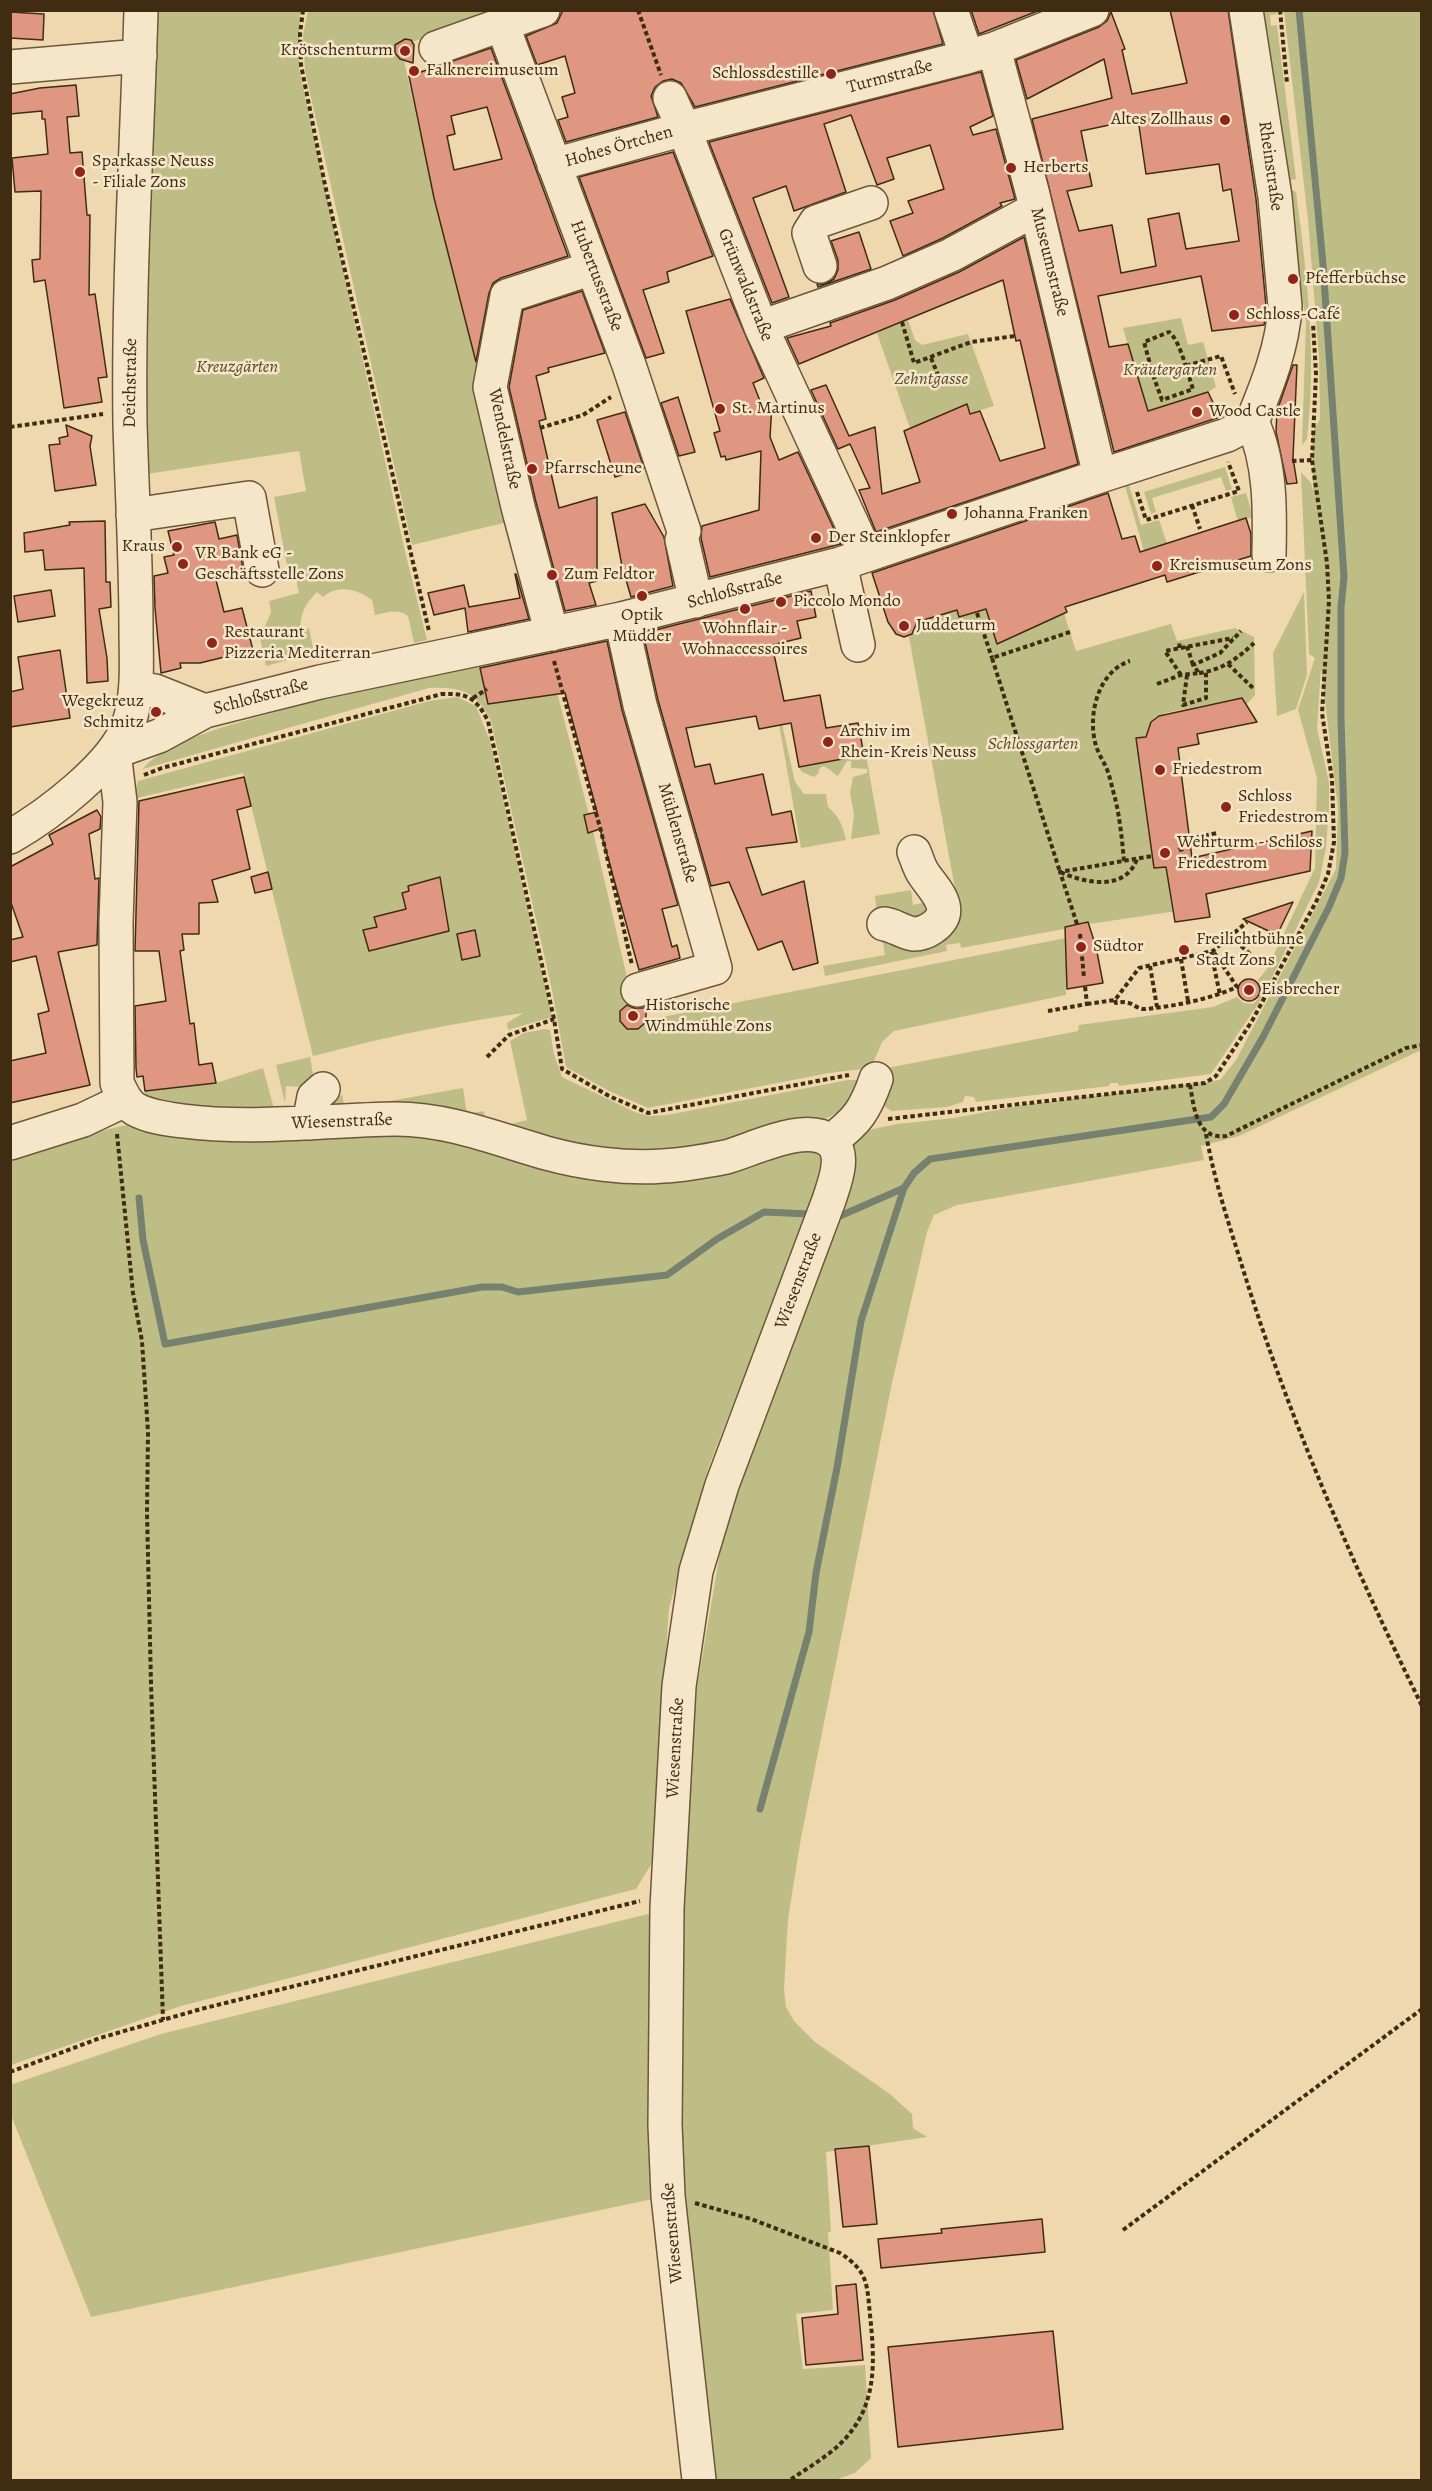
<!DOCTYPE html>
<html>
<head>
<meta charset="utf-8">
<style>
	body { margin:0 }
	#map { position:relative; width:1432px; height:2491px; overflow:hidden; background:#efd8ae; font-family:Alegreya,serif }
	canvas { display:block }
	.frame { position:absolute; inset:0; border:12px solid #402c13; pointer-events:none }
</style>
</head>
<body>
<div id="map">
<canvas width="1432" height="2491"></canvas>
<div class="frame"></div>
</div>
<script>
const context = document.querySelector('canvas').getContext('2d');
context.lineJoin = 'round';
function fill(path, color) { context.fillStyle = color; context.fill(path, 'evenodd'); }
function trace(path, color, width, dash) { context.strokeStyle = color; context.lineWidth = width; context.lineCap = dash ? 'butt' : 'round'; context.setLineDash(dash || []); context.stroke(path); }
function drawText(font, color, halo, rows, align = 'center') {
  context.font = font + ' Alegreya,serif'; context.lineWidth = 5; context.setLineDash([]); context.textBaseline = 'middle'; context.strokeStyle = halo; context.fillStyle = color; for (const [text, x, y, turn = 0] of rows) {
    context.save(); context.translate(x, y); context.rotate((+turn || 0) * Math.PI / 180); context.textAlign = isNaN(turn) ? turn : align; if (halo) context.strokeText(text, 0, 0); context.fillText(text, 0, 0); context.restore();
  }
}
const green = new Path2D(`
	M155 11H300L299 69 404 547 427 640 414 643 408 616C398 608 387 613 375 615L372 600C357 589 338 584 323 597L317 592C306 603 299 614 301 630L309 628 314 653 266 666 260 638 271 612 269 601 299 593 293 565 287 566 274 497 306 491 299 451 147 474 145 325 151 233 148 162Z
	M308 11H506L412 42 401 40 394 49 397 57 404 60 434 198 516 520 412 545 305 71 303 35Z
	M1260 11H1276L1277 14 1270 15 1271 26 1277 25 1296 179 1291 180 1292 190 1296 192C1307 274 1317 356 1307 439L1302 445 1306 322Z
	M1284 11H1421V1050L1239 1136 1201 1146 1204 1160 957 1205 934 1215 927 1232 892 1383 801 1838 788 1919 784 1989 786 2007 794 2021 815 2042 890 2094 912 2114 913 2128 927 2137 826 2152 831 2232H828L833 2310 796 2314 803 2369 865 2365 871 2458 855 2473 835 2480H713L689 2311 668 1907 694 1705 721 1547 801 1229 709 1466 669 1608 652 1863 636 1889 181 2006 11 2065 10 1151 99 1126 101 1131 131 1124 412 1132 578 1168 864 1134 868 1130 897 1124 954 1118 1023 1105 1220 1080 1236 1060 1336 869 1338 808 1321 668 1317 728 1329 783V808L1326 848 1319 882 1262 998 1211 1074 1119 1086 1118 1083H1110L1109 1086 976 1102 974 1097 965 1096 963 1102 947 1107 891 1111 882 1104 887 1068 1078 1031 1079 1025 1213 1007 1237 997 1244 1003 1253 1004C1262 996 1265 990 1258 980L1267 969 1315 868 1317 778 1298 710 1315 658 1309 654 1301 472 1311 483 1313 491 1312 433 1320 419 1319 357 1308 220Z
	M1181 318 1188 345 1203 342 1216 387 1208 392 1148 412 1123 328Z
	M908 320 915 340 922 345 968 334 994 406 971 413 966 404 934 418 935 421 911 431 877 333Z
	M1225 467 1232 489 1226 491 1221 477 1152 498 1156 512 1151 514 1144 492Z
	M1129 485 1141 525 1159 520 1167 543 1144 551 1125 486Z
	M1246 493 1253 517 1238 521 1231 497Z
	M1304 592 1307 675 1296 709 1277 716 1273 653Z
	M982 598 997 643 1064 613 1076 651 1171 624 1177 641 1235 628 1254 637 1255 695 1246 705 1241 698 1165 713 1151 722 1149 737 1136 739 1154 868 1166 867 1171 900 1177 911 1089 924 1088 922 1064 927V929L961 948 960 943 946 945 947 951 825 976 823 966 885 955 882 937 957 900 909 637 915 630V622Z
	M545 647 589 814 584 816 588 832 593 831 633 1003C623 1005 618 1011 620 1021L627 1029H638L647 1020 1066 938V995L894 1031 882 1042 871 1068 829 1073 648 1108 609 1091 566 1067 552 990 491 721C476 691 461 687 429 688L143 769C165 740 241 722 276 712 365 687 455 667 545 647Z
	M457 697 476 706 490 741 552 1017 508 1030 507 1023 523 1013C452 1023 382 1038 313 1056L243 773 133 799 138 781 429 701Z
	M779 724H782L795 782 804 794H826L828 807C839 816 843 826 846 840L801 848Z
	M866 755 880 834 851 839 854 814 850 793 853 777 867 773V769L851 768V761H847L838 776 824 766 820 768 818 774 814 777 802 772 799 767Z
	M911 890 913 905 922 903 921 894 929 910 920 919 877 913 875 896Z
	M545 1029 550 1030 554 1054 562 1077 635 1112 649 1116 667 1115 848 1080H861C853 1107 841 1111 817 1123L643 1159 512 1131 511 1124 527 1120 510 1041 524 1033Z
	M310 1057 314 1080 303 1087 286 1086 285 1103 276 1065Z
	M263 1068 273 1105 274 1117H215L144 1098 145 1091 216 1083Z
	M463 1088 467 1114 484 1111 485 1121 330 1115 324 1101 342 1095 345 1109Z
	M648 1914 653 1920V2199L91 2317 11 2115 10 2085 161 2034Z`);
const stream = new Path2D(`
	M139 1198 143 1240 165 1344 482 1287H502L518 1292 667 1275 717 1239 764 1212 810 1214
	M840 1216 904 1188 914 1173 930 1159 1211 1117 1224 1104 1263 1037 1329 907 1341 878 1345 853 1341 718V607L1344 577 1323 264 1299 10
	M760 1809 809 1632 816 1573 837 1468 861 1321 904 1188`);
const building = new Path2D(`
	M563 10H933L943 44 695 107 681 83 672 79 663 81 655 87 651 96 658 117 566 142 558 120 568 117 562 97 575 93 565 56 537 65 526 36 557 23Z
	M971 10H1040L979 34Z
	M1170 10H1228L1256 199 1266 306 1265 319 1264 325 1212 331 1201 276 1098 296 1109 347 1128 344 1148 411 1208 392 1220 417 1114 452 1032 119 1112 98 1104 59 1027 99 1016 60 1099 27 1107 21 1111 12 1125 49 1122 50 1132 94 1187 83ZM1138 119 1146 174 1219 164 1223 191 1231 189 1239 241 1186 249 1179 213 1148 219 1156 266 1121 273 1112 225 1079 231 1067 191 1092 186 1081 131Z
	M10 12 44 14 43 40 10 38Z
	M405 39 411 40 414 45 413 63 400 59 395 53V45Z
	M491 48 568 256 501 278 493 283 489 293 476 362 434 198 409 76ZM487 107 502 159 454 170 447 136 455 134 451 116Z
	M981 72 993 116 970 127 973 135 996 129 1015 199 1000 203 1002 206 943 238 903 256 890 221 913 213 908 201 944 189 930 145 887 158 894 179 877 185 851 115 824 124 846 192 794 211 786 186 753 198 789 297 772 303 709 142Z
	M76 85 79 116 67 117 70 153 82 152 87 215H90L89 295 95 294 107 377 98 378 102 402 64 408 45 280 34 282 32 260 40 259 41 191 15 192 12 158 48 154 45 119H42V111L10 114V94L40 88Z
	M673 152 713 256 667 272 669 282 643 290 664 353 646 358 579 177Z
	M859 232 871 269 818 287 817 284H825L834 279 838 270V260L831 241Z
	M1024 237 1078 464 876 532 859 490 870 488 850 444 838 449 811 390 826 385 849 436 875 427 882 494 920 482 904 431 967 404 970 414 980 411 1000 461 1045 448 1020 340 1016 341 1003 280 799 364 787 338 831 326 830 323 895 300 959 272Z
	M582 291 605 353 548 368 549 372 536 376 546 419 539 421 559 508 597 497V581L589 583 596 605 565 611 536 502 509 387 523 310Z
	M730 299 764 378 753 383 762 406 772 403 770 437 779 460 798 452 841 544 710 577 701 538 702 526 759 510 761 451 726 460 725 456 721 457 714 433 720 431 686 311Z
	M1293 365H1297L1293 458 1297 483 1287 484 1276 432 1277 411Z
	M678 397 695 452 679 456 661 403Z
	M625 412 644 468 615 477 597 420Z
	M66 425 92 436 90 446 96 485 55 491 49 445 60 444 59 438 68 436Z
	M1108 493 1122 539 1135 536 1140 552 1246 518 1251 534V556L1167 582 1165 575 1065 607 1067 612 997 644 986 609 959 617 957 610 917 622 912 634 904 637 896 634 888 622 872 573Z
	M645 504 664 537 673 586 631 597 622 566 612 513Z
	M105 521 106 582H110L111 607 99 609 107 658 108 681 87 683 84 568 45 570 43 550 25 552 24 533 70 525 69 522Z
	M215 522 219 539 237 535 243 569 215 576 224 612 242 608 253 650 200 663H180L181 668 161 673 155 608 154 576 168 573 164 557 174 555 168 531Z
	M515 574H516L529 619 468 632 465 608 434 615 428 593 464 585 469 607 520 598Z
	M51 590 55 616 18 622 14 596Z
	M811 591 816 617 797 621 801 638 772 645 784 701 820 695 826 728 858 723 864 755 799 767 791 723 759 729 756 716 686 728 695 767 710 764 715 784 763 774 772 815 791 811 797 842 746 848 762 895 804 881 818 963 793 970 782 941 758 950 729 882 711 886 658 700 643 633Z
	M607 641 622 710 678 905 662 909 672 947 677 945 680 958 639 970 600 829 588 833 584 815 597 812 565 693 488 704 480 668Z
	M60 650 70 718 10 727V692L23 689 18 657Z
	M1242 698 1257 722 1197 734 1199 744 1178 748 1192 858 1312 831 1310 871 1206 894 1210 917 1175 922 1166 867 1154 868 1136 738 1146 737 1151 722 1159 716Z
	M244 777 251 806 237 810 250 869 212 880 218 902 199 903V934H182L184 950 180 951 190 1024 194 1023 199 1065 212 1063 216 1083 145 1091 143 1076 137 1077 136 1068 135 1006 166 1001 159 951H135L139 801Z
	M97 810 101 817 100 829 89 834 95 879 99 878 97 945 58 952 90 1085 10 1103V1061L46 1053 38 1014 49 1011 36 956 10 962V940L23 937 10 900V867L53 844 49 835Z
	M268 872 272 889 255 893 251 877Z
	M440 877 449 931 369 951 363 930 377 927 374 917 406 909 402 893 409 891 408 886Z
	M1293 902 1277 935 1243 919Z
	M1088 922 1096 947 1103 983 1067 989 1065 927Z
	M475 930 480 956 462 960 457 934Z
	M1238 990a11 11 0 1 1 22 0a11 11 0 1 1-22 0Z
	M627 1005 634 1008H644L646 1011V1022L638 1029H627L620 1021V1011Z
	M869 2146 877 2224 843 2227 835 2149Z
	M1042 2219 1045 2252 881 2268 878 2239 942 2233 941 2229Z
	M856 2284 863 2360 806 2365 802 2318 838 2314 836 2286Z
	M1053 2331 1063 2429 898 2447 888 2347Z`);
const path = new Path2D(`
	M303 10 300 34 301 65 325 185 429 631
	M638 10 661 75
	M1280 10 1287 83
	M902 322 914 363 971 342 1015 336
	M931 358 938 375
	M1153 375 1162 400 1193 389C1188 375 1180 340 1169 332L1144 342 1153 375 1221 356 1235 394
	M10 427 103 414
	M540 428 583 415 611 397
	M1292 461 1312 460
	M1137 492 1146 520 1239 491 1228 462
	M1192 505 1200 529
	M977 613 992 658
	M1070 632 992 658 1060 872C1085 883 1125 892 1137 859
	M1187 646 1193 665
	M1179 648 1180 641
	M554 661 601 831 632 965
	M1228 664 1255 690
	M1199 673C1222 670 1237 659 1254 643
	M1181 675 1165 651 1233 638
	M1187 675 1183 705 1206 698V672
	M1157 684 1181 675 1199 673 1193 665 1220 653 1241 631
	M473 698 487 689
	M144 775 162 768 442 694C468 693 476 698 488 721L554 1019 562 1069 609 1096 648 1113 849 1075
	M1179 850 1193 838 1217 833
	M1179 850 1218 842
	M1124 861C1122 840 1120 818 1115 798 1112 788 1110 776 1106 767 1102 759 1097 751 1095 742 1088 712 1099 671 1130 661
	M1077 924 1060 872 1152 856
	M1080 934 1084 978
	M1230 936 1260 963
	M1211 952 1220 995
	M1181 959 1188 1001
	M1150 966 1157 1007
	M1115 1000 1116 1003C1133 999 1135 1010 1146 1009 1176 1006 1210 999 1237 987L1213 951
	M1087 1004 1115 1000 1139 968 1213 951 1247 922
	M1048 1011 1087 1004 1085 986
	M487 1057 509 1035 554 1019
	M1190 1085C1194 1107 1196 1140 1226 1136L1406 1048 1422 1045
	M888 1119 1205 1083 1216 1076 1252 1021 1317 900 1328 874 1334 842 1332 779 1322 713 1329 601 1327 563 1312 460 1316 374 1313 323
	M117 1134 133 1293 142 1341 148 1432 147 1513 151 1684 163 2020
	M1206 1134C1215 1185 1232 1233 1247 1282 1293 1428 1355 1569 1422 1706
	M10 2072 100 2038 201 2009 640 1901
	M695 2203 751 2219 840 2253C868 2271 867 2284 870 2315 875 2363 878 2408 839 2445 825 2458 806 2469 790 2480
	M1123 2230 1422 2009`);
const minor = new Path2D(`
	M951 10 967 57
	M1246 10 1275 197 1285 306C1283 346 1267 386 1252 422
	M502 24 629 365 684 531
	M436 48 543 10
	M994 49 1032 191 1100 476
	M10 67 140 56
	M670 98 684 129 761 327 866 554
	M554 165 684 129 967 57 994 49 1092 10
	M820 266 809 233 816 222 871 203
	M761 327 887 283 951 255 1036 209
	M1252 422C1271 463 1270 511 1269 555
	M133 515 249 498 262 570
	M682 540 696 601
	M840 564 858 645
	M621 619 640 705 715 968 638 990
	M552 634 518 507 490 387 507 296 592 268
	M136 688 155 691 205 711
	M114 752 120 802 116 922 117 1083C122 1093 125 1103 135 1109 149 1117 168 1119 183 1121 254 1130 325 1120 396 1119 448 1119 497 1139 546 1153 582 1163 626 1169 663 1166 683 1165 706 1161 726 1157 752 1150 806 1122 830 1141 847 1154 834 1184 829 1200L722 1485 696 1571 679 1686 667 1908 665 2125 668 2196 699 2480
	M114 752 159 736 205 711 320 682 621 619 840 564 1100 476 1227 435 1252 422
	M10 837C48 815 115 765 129 723 139 692 136 659 136 628 136 560 132 492 130 424 128 286 137 148 141 10
	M884 924C894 925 904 933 914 934 921 934 926 932 932 928 958 910 934 890 923 873 919 867 917 859 914 852
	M309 1123 314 1097 323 1089
	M831 1141C857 1121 865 1111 876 1079
	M10 1143 83 1120 125 1100`);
const markers = [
	[405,51,6,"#8f2418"],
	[414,71,6,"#8f2418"],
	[831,74,6,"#8f2418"],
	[1225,120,6,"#8f2418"],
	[1011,168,6,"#8f2418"],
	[80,172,6,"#8f2418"],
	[1293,279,6,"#8f2418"],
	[1234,315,6,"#8f2418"],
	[720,409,6,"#8f2418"],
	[1197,412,6,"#8f2418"],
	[532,469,6,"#8f2418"],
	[952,514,6,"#8f2418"],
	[816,538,6,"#8f2418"],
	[177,547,6,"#8f2418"],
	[183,564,6,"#8f2418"],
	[1157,566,6,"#8f2418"],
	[552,575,6,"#8f2418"],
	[642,596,6,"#8f2418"],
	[781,602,6,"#8f2418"],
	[745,609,6,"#8f2418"],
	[904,626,6,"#8f2418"],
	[212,643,6,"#8f2418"],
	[156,712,6,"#8f2418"],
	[828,742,6,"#8f2418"],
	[1160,770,6,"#8f2418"],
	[1226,807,6,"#8f2418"],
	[1165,853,6,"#8f2418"],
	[1081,947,6,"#8f2418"],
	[1184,950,6,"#8f2418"],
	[1249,990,6,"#8f2418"],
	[633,1016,6,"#8f2418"]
];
const poiNames = [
	["Krötschenturm",393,51,"right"],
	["Falknereimuseum",426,71],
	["Schlossdestille",819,74,"right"],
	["Altes Zollhaus",1213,120,"right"],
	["Sparkasse Neuss",92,162],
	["- Filiale Zons",92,183],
	["Herberts",1023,168],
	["Pfefferbüchse",1305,279],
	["Schloss-Café",1246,315],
	["St. Martinus",732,409],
	["Wood Castle",1209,412],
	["Pfarrscheune",544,469],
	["Johanna Franken",964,514],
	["Der Steinklopfer",828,538],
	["Kraus",165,547,"right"],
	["VR Bank eG -",195,554],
	["Geschäftsstelle Zons",195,575],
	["Kreismuseum Zons",1169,566],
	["Zum Feldtor",564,575],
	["Piccolo Mondo",793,602],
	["Optik",642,616,"center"],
	["Müdder",642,637,"center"],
	["Juddeturm",916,626],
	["Wohnflair -",745,629,"center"],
	["Wohnaccessoires",745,650,"center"],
	["Restaurant",224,633],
	["Pizzeria Mediterran",224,654],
	["Wegekreuz",144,702,"right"],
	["Schmitz",144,723,"right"],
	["Archiv im",840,732],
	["Rhein-Kreis Neuss",840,753],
	["Friedestrom",1172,770],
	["Schloss",1238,797],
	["Friedestrom",1238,818],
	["Wehrturm - Schloss",1177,843],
	["Friedestrom",1177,864],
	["Freilichtbühne",1196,940],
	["Stadt Zons",1196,961],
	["Südtor",1093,947],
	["Eisbrecher",1261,990],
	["Historische",645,1006],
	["Windmühle Zons",645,1027]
];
const streetNames = [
	["Turmstraße",890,77,-15],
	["Hohes Örtchen",619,147,-16],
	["Rheinstraße",1270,166,82],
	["Museumstraße",1049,262,76],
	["Hubertusstraße",596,276,69],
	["Grünwaldstraße",745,285,68],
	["Deichstraße",131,383,-89],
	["Wendelstraße",504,439,78],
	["Schloßstraße",735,591,-15],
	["Schloßstraße",261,697,-15],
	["Mühlenstraße",677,833,74],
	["Wiesenstraße",342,1122,-2],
	["Wiesenstraße",799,1281,-69],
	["Wiesenstraße",676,1748,-87],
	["Wiesenstraße",673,2233,-95]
];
const parkNames = [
	["Kreuzgärten",237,368],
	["Kräutergarten",1170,371],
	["Zehntgasse",931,380],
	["Schlossgarten",1033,745]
];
fill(green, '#bfbd86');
trace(stream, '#76816f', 7);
fill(building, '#e09781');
trace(building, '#402c13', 1.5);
trace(minor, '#6c573a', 36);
trace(path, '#402c13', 4, [4.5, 3]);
trace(minor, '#f5e6ca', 33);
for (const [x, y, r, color] of markers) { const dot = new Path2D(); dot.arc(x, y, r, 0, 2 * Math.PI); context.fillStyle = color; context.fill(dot); trace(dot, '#f5e6ca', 2); }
drawText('18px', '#402c13', '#f5e6ca', poiNames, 'left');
drawText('18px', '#402c13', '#f5e6ca', streetNames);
drawText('italic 18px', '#59492a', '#f5e6ca', parkNames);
</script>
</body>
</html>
